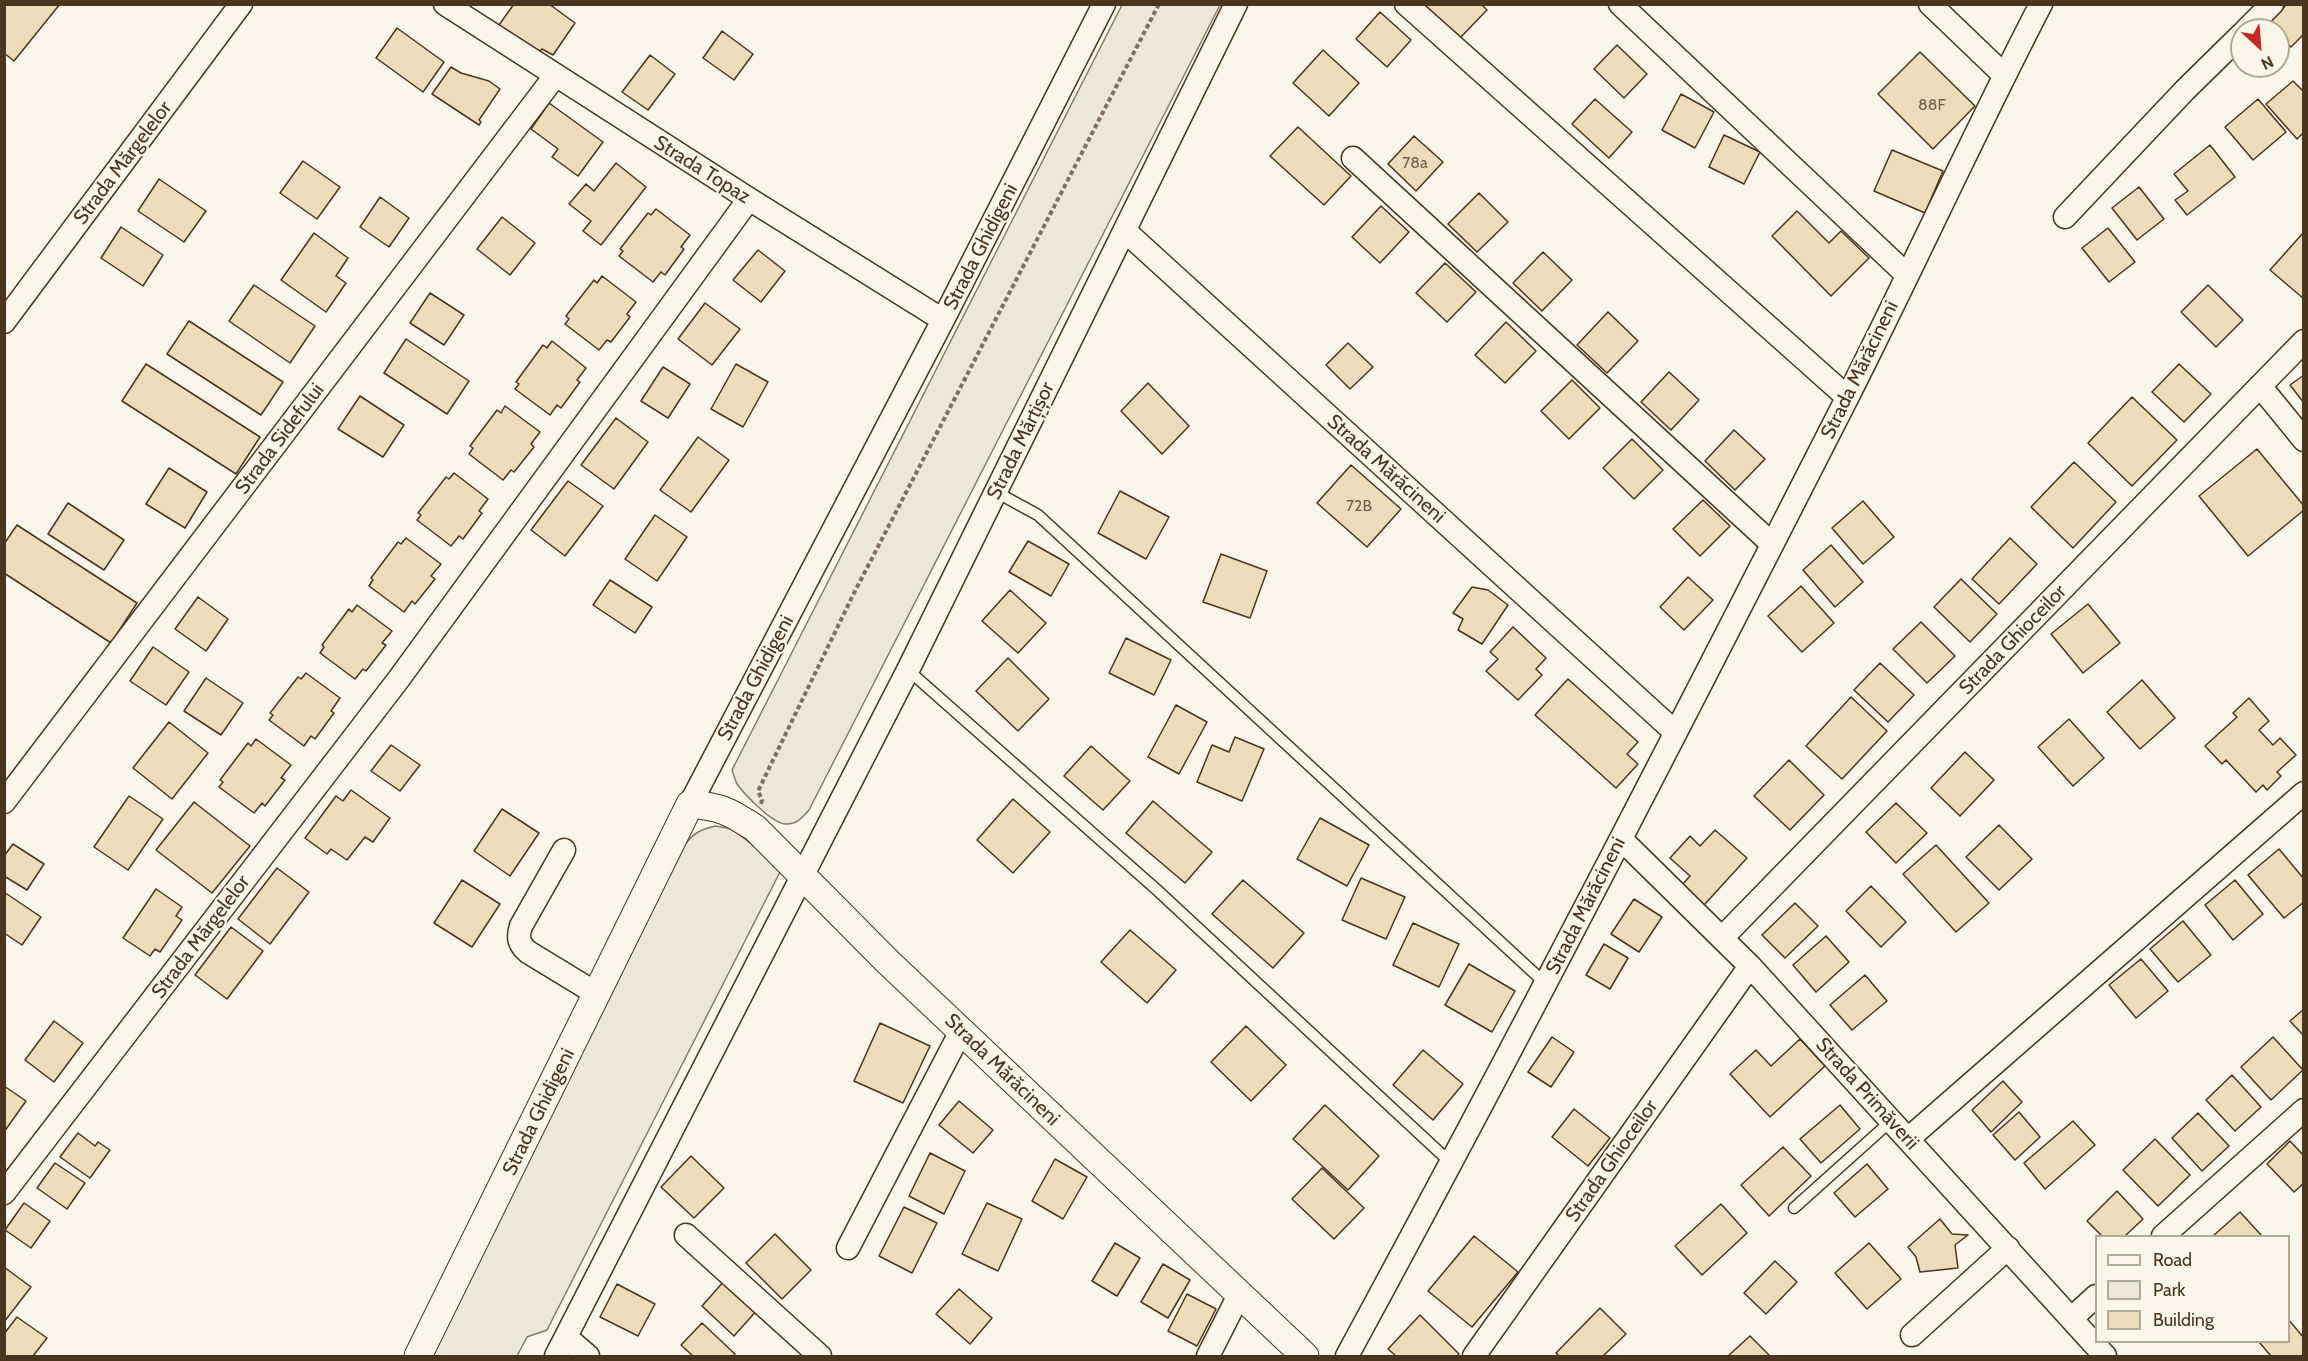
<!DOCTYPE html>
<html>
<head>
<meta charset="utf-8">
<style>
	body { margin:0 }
	#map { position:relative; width:2308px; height:1361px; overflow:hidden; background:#fbf6e9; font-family:Cabin,sans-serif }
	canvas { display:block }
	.frame { position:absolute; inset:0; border:6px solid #4a3520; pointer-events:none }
	.legend { position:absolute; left:2095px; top:1235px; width:195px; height:108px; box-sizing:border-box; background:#fbf6e9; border:2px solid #b4a999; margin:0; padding:8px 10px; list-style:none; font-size:18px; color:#4a3520 }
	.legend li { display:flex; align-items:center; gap:12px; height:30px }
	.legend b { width:30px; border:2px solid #b4a999 }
	.north { position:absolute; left:2230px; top:18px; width:60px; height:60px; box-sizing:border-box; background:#fbf6e9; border:2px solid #b4a999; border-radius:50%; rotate:154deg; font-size:16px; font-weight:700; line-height:24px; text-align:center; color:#4a3520 }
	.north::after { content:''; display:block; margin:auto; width:21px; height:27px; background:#c62828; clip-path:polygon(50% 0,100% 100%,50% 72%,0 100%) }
</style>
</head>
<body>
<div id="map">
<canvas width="2308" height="1361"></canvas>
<div class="frame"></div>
<ul class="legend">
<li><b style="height:8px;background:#fbf6e9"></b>Road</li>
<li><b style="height:16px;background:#ede6d9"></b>Park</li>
<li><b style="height:16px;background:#ecdcbc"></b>Building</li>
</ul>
<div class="north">N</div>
</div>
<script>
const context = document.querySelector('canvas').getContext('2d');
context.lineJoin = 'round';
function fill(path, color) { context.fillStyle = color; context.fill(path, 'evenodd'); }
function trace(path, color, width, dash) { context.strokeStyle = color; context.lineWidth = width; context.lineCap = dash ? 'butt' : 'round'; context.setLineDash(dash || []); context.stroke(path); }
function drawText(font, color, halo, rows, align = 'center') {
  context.font = font + ' Cabin,sans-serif'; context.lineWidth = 4.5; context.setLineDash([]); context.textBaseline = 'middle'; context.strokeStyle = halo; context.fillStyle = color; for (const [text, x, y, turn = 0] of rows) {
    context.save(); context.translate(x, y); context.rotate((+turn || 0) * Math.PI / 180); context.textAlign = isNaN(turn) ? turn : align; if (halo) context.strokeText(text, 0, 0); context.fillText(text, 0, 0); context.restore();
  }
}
const green = new Path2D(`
	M1122 5H1220L809 810C802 818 796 825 785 824 772 823 745 795 737 784 735 780 734 775 732 770Z
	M716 826 732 829 754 846 780 872 547 1330 527 1337 517 1356H432L684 846C693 833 701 829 716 826Z`);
const building = new Path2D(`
	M4 4H60L14 61 4 53Z
	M514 4H549L575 23 553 55 542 49 539 52 499 25Z
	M1425 4H1481L1487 10 1457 41 1422 8Z
	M2287 4H2304V34L2291 47 2278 34V30H2273L2268 25Z
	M1380 12 1411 40 1387 67 1356 39Z
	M397 28 444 62 423 92 376 58Z
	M722 31 753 54 734 80 703 58Z
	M1617 45 1647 74 1624 98 1594 69Z
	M1323 50 1359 83 1329 116 1293 83Z
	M1920 52 1975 106 1933 149 1878 94Z
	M650 55 675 74 648 110 622 92Z
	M451 67 461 73 489 81 500 89 479 120 481 122 479 125 432 94Z
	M2293 81 2304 92V132L2297 139 2266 104Z
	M1681 94 1714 112 1695 148 1662 130Z
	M1595 99 1632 132 1609 158 1572 124Z
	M2258 99 2286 132 2253 160 2225 127Z
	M549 103 603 142 578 176 552 157 558 149 531 129Z
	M1298 127 1351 176 1324 205 1270 156Z
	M1724 135 1760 152 1744 184 1709 167Z
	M1414 136 1443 162 1416 191 1388 164Z
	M2210 145 2235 177 2187 215 2175 200 2188 191 2174 174Z
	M1892 150 1943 171 1925 213 1874 191Z
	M303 161 340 187 317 219 280 193Z
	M616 163 646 187 601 245 583 231 591 221 569 204 586 184 594 191Z
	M159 179 206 211 184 242 138 211Z
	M2139 187 2164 219 2137 240 2112 208Z
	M1479 193 1508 222 1477 252 1448 224Z
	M380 197 409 218 389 247 360 227Z
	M1381 206 1409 232 1380 263 1352 237Z
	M656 209 690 235 681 247 684 249 665 275 661 272 653 282 619 256 623 251 620 249 648 213 651 215Z
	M1797 211 1829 243 1841 231 1869 258 1831 296 1772 236Z
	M502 217 535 243 510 275 477 249Z
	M121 227 163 255 143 286 101 258Z
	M2108 228 2135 262 2109 282 2082 248Z
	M2304 232V299L2270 270Z
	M314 233 348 258 336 276 346 283 326 312 281 280Z
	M758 250 785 271 761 302 733 280Z
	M1543 252 1572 280 1542 311 1513 283Z
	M1445 263 1476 292 1447 322 1416 293Z
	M602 276 636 302 627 314 630 317 611 342 607 340 599 350 565 324 569 319 566 316 594 280 597 283Z
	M254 285 315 326 290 363 229 321Z
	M2208 285 2243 320 2216 347 2181 312Z
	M430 293 464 315 444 345 410 323Z
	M705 303 740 329 712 365 678 339Z
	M1608 312 1638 341 1607 373 1577 345Z
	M189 321 283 382 261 415 167 354Z
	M1506 322 1536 351 1505 383 1475 355Z
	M406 339 469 381 447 414 384 373Z
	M552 341 586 368 577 380 580 382 561 408 557 405 550 415 515 389 519 384 516 382 543 345 547 348Z
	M1348 343 1373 367 1350 389 1326 365Z
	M146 364 260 437 236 474 122 401Z
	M736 364 768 382 743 427 711 409Z
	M2179 364 2211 394 2184 422 2152 392Z
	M663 367 690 384 668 418 641 401Z
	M1669 372 1699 400 1671 430 1641 402Z
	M2304 375V403L2290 385Z
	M1572 380 1600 408 1569 439 1541 411Z
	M1148 383 1189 426 1162 454 1121 411Z
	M360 396 404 425 383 457 338 429Z
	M2132 397 2177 440 2132 486 2088 443Z
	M505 406 540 432 531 444 534 447 514 472 511 470 503 480 469 454 473 448 470 446 497 410 501 413Z
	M616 418 648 442 614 489 581 465Z
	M1734 430 1765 459 1735 490 1705 461Z
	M698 437 729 460 691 512 660 490Z
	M1632 439 1663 470 1634 499 1603 468Z
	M2257 449 2304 506V510L2248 556 2199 496Z
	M2074 462 2116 502 2073 548 2031 507Z
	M1351 465 1401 509 1367 547 1317 503Z
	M169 468 207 492 185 528 146 504Z
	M454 473 488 499 479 511 482 513 463 539 459 536 451 546 417 520 421 515 418 513 446 477 449 479Z
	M568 481 603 506 565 556 531 530Z
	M1120 491 1169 517 1146 559 1098 533Z
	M1703 500 1730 526 1700 556 1673 529Z
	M1863 501 1894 537 1863 564 1832 528Z
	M68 503 124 540 104 570 48 534Z
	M655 515 687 537 657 581 625 559Z
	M17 525 137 603 111 643 4 573V544Z
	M406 538 441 564 431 576 435 579 415 604 412 601 404 612 369 586 373 580 371 578 398 542 401 544Z
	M2010 538 2037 564 1999 604 1972 579Z
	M1028 541 1069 564 1051 596 1009 572Z
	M1831 545 1863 582 1835 607 1803 570Z
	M1221 554 1267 571 1250 618 1203 602Z
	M1688 577 1713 600 1684 630 1660 607Z
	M1961 579 1997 614 1970 642 1934 607Z
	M610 580 652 607 635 633 593 605Z
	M1801 586 1834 623 1802 652 1768 616Z
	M1472 587 1488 590 1508 605 1482 644 1458 630 1463 619 1453 613Z
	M1010 590 1046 623 1018 653 982 621Z
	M198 597 228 619 206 651 175 629Z
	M2088 604 2120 643 2083 673 2051 634Z
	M357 605 392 631 382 643 386 645 366 671 363 669 355 679 320 653 324 647 322 645 349 609 352 612Z
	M1921 622 1955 656 1927 683 1893 649Z
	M1513 627 1546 658 1536 669 1542 675 1518 700 1486 671 1498 659 1490 652Z
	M1126 638 1171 660 1154 695 1109 673Z
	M153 647 189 672 166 705 130 681Z
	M1008 658 1049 699 1018 731 976 691Z
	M1880 663 1914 695 1888 722 1854 690Z
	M306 673 340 698 331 711 334 713 315 739 311 736 304 746 269 720 273 715 270 713 298 677 301 679Z
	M206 678 243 703 221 735 184 711Z
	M1568 679 1638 742 1627 754 1638 764 1616 788 1535 715Z
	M2142 680 2175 718 2140 749 2107 712Z
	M1851 697 1887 731 1842 779 1806 746Z
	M2249 698 2269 721 2259 730 2273 745 2280 738 2296 755 2277 772 2281 776 2267 790 2263 785 2256 792 2226 760 2222 764 2205 746 2237 717 2233 713Z
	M1176 705 1207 722 1179 774 1148 757Z
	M2069 719 2104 758 2073 786 2038 747Z
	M169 722 208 753 172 799 133 768Z
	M1235 737 1264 749 1242 801 1197 782 1212 745 1229 752Z
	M256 739 291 765 281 778 285 780 265 806 262 803 254 813 219 787 223 782 220 780 248 743 251 746Z
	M391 745 420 765 400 791 371 771Z
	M1091 746 1130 781 1103 810 1064 776Z
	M1965 752 1994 780 1960 816 1931 788Z
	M1789 760 1824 795 1790 830 1754 796Z
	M351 790 390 818 373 842 365 837 347 860 331 849 327 854 305 838 336 796 343 801Z
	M129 796 163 819 128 870 94 847Z
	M1013 799 1050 832 1013 873 977 840Z
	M1153 801 1212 852 1185 883 1126 833Z
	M194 802 250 846 212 893 156 850Z
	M1896 803 1927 833 1896 863 1866 832Z
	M502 809 539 833 510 876 474 851Z
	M1320 818 1369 845 1347 886 1297 859Z
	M1999 825 2032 859 1999 890 1966 857Z
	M1715 830 1747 858 1704 905 1682 885 1690 876 1670 858 1690 836 1700 846Z
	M13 844 44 864 27 890 4 876V856Z
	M1936 845 1989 903 1956 932 1903 874Z
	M2279 849 2304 879V902L2284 918 2248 875Z
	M277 868 309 892 270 944 238 919Z
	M1361 878 1405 897 1386 939 1342 920Z
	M462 880 500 904 472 947 434 923Z
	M1243 880 1304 933 1273 968 1212 914Z
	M2235 880 2263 914 2233 940 2205 905Z
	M1871 886 1906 922 1881 947 1846 911Z
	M156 889 182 907 176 916 182 920 160 952 155 949 150 956 123 938Z
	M4 892 41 917 22 945 4 933Z
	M1634 899 1662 917 1639 952 1611 934Z
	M1795 903 1818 926 1785 958 1762 935Z
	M2183 921 2211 955 2178 982 2150 949Z
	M1413 923 1459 944 1439 987 1393 965Z
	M231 927 263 951 227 999 195 975Z
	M1130 930 1176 970 1147 1003 1101 962Z
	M1826 936 1849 962 1816 992 1793 965Z
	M1604 944 1628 958 1610 989 1586 975Z
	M2141 959 2168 991 2136 1018 2109 985Z
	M1469 964 1515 991 1492 1032 1445 1005Z
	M1865 975 1887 1001 1852 1030 1830 1005Z
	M2304 1009V1036L2290 1021Z
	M54 1021 83 1043 54 1082 25 1060Z
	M880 1023 930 1046 903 1103 854 1081Z
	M1246 1026 1286 1065 1251 1101 1211 1062Z
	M1552 1037 1574 1052 1551 1087 1528 1072Z
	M2273 1037 2303 1070 2271 1100 2241 1067Z
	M1800 1039 1825 1066 1770 1117 1730 1074 1756 1050 1771 1066Z
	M1423 1050 1463 1084 1433 1120 1393 1085Z
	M2232 1075 2261 1107 2235 1131 2206 1100Z
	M2003 1081 2022 1102 1991 1132 1972 1110Z
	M4 1086 26 1101 4 1132Z
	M959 1101 993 1130 973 1153 939 1125Z
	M1325 1105 1379 1156 1348 1190 1293 1139Z
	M1840 1105 1860 1129 1821 1163 1800 1139Z
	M1574 1109 1610 1138 1588 1166 1552 1137Z
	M2019 1112 2040 1137 2015 1160 1993 1135Z
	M2198 1113 2229 1146 2202 1171 2172 1138Z
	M2073 1121 2095 1145 2045 1189 2024 1163Z
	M78 1133 95 1146 98 1142 110 1150 90 1178 60 1157Z
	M2155 1139 2190 1175 2158 1206 2123 1170Z
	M2290 1141 2304 1156V1183L2294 1192 2267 1164Z
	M1783 1147 1811 1176 1769 1216 1741 1185Z
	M930 1153 965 1171 944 1214 909 1196Z
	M691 1156 724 1188 694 1218 661 1187Z
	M1055 1159 1087 1177 1063 1219 1032 1201Z
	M55 1163 85 1183 67 1209 37 1188Z
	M1867 1164 1888 1189 1855 1217 1834 1193Z
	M1322 1168 1364 1208 1334 1239 1292 1199Z
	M2117 1191 2143 1219 2125 1236H2102L2087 1221Z
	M24 1203 50 1221 31 1248 5 1230Z
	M987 1203 1022 1219 998 1271 962 1254Z
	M1721 1204 1747 1233 1702 1275 1675 1246Z
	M904 1207 937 1223 912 1273 879 1256Z
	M2240 1212 2262 1236H2213Z
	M1940 1219 1952 1234 1968 1235 1955 1245 1958 1268 1920 1272 1916 1257 1908 1247Z
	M775 1234 811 1270 782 1299 746 1263Z
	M1474 1236 1518 1272 1472 1327 1428 1291Z
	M1115 1243 1140 1258 1117 1296 1092 1281Z
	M1869 1243 1901 1279 1867 1309 1835 1273Z
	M1775 1261 1797 1282 1766 1314 1744 1293Z
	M1163 1264 1190 1280 1168 1318 1141 1302Z
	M4 1267 31 1287 4 1322Z
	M725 1280 758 1309 734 1336 702 1306Z
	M617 1284 655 1304 638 1336 600 1317Z
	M959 1289 992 1318 970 1344 936 1314Z
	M1187 1294 1216 1309 1197 1346 1168 1331Z
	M1600 1308 1626 1334 1603 1356H1559L1556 1353Z
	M1420 1315 1459 1354 1457 1356H1396L1388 1349Z
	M17 1317 47 1338 33 1356H4V1334Z
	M2288 1319 2304 1338V1356H2271L2259 1342H2288Z
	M702 1323 735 1354 733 1356H693L681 1345Z
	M1750 1336 1770 1356H1728Z`);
const path = new Path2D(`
	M761 804 762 800 758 791 854 593 1159 4`);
const service = new Path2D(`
	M996 492 1038 515 1546 984
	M908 670 1157 890 1451 1163
	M1794 1208 1891 1121`);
const minor = new Path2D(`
	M445 4 749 199 943 320
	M1406 4 1847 397
	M1620 4 1907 275
	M1930 4 2004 75
	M2246 30 2272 4
	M1353 158 1772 544
	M2065 217 2185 90 2242 34
	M1125 231 1675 732
	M4 322 241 4
	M2260 386 2304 440
	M4 802 555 76
	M690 804 943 320 1104 4
	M1621 839 1750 966 2105 1356
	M564 850 521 926C517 938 519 944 528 952L597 994
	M1722 938 2304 341
	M1908 1139 2304 793
	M4 1193 398 680 749 199
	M686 1235 820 1356
	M2163 1236 2304 1110
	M848 1248 961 1031
	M2072 1318 2096 1296
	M1912 1335 2008 1248
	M566 1337 588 1356
	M556 1356 908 670 1236 4
	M1208 1356 1239 1295
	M1347 1356C1518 1041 1682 722 1845 402 1912 270 1973 135 2041 4
	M1474 1356 1750 966`);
const tertiary = new Path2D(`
	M418 1356 690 804C722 807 728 811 755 828L888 962 1305 1356`);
const numberNames = [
	["88F",1932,105],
	["78a",1415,163],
	["72B",1359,506]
];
const streetNames = [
	["Strada Mărgelelor",123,163,-53],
	["Strada Topaz",702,170,32],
	["Strada Ghidigeni",981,247,-63],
	["Strada Mărăcineni",1860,370,-64],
	["Strada Sidefului",280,439,-53],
	["Strada Mărțișor",1021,441,-64],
	["Strada Mărăcineni",1386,469,42],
	["Strada Ghioceilor",2013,640,-46],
	["Strada Ghidigeni",756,678,-62],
	["Strada Mărăcineni",1586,906,-63],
	["Strada Mărgelelor",201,937,-53],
	["Strada Mărăcineni",1002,1070,44],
	["Strada Primăverii",1867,1094,48],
	["Strada Ghidigeni",539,1112,-64],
	["Strada Ghioceilor",1612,1161,-55]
];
fill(green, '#ede6d9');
trace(green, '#887966', 1.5);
fill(building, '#ecdcbc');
trace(building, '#4a3520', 1.5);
trace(service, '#4a3520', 13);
trace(minor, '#4a3520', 25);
trace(tertiary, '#4a3520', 29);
trace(path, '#7f6f5c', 4, [4.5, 3]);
trace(service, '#fbf6e9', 10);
trace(minor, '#fbf6e9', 22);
trace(tertiary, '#fbf6e9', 27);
drawText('16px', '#725f47', null, numberNames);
drawText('20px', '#4a3520', '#fbf6e9', streetNames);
</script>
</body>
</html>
